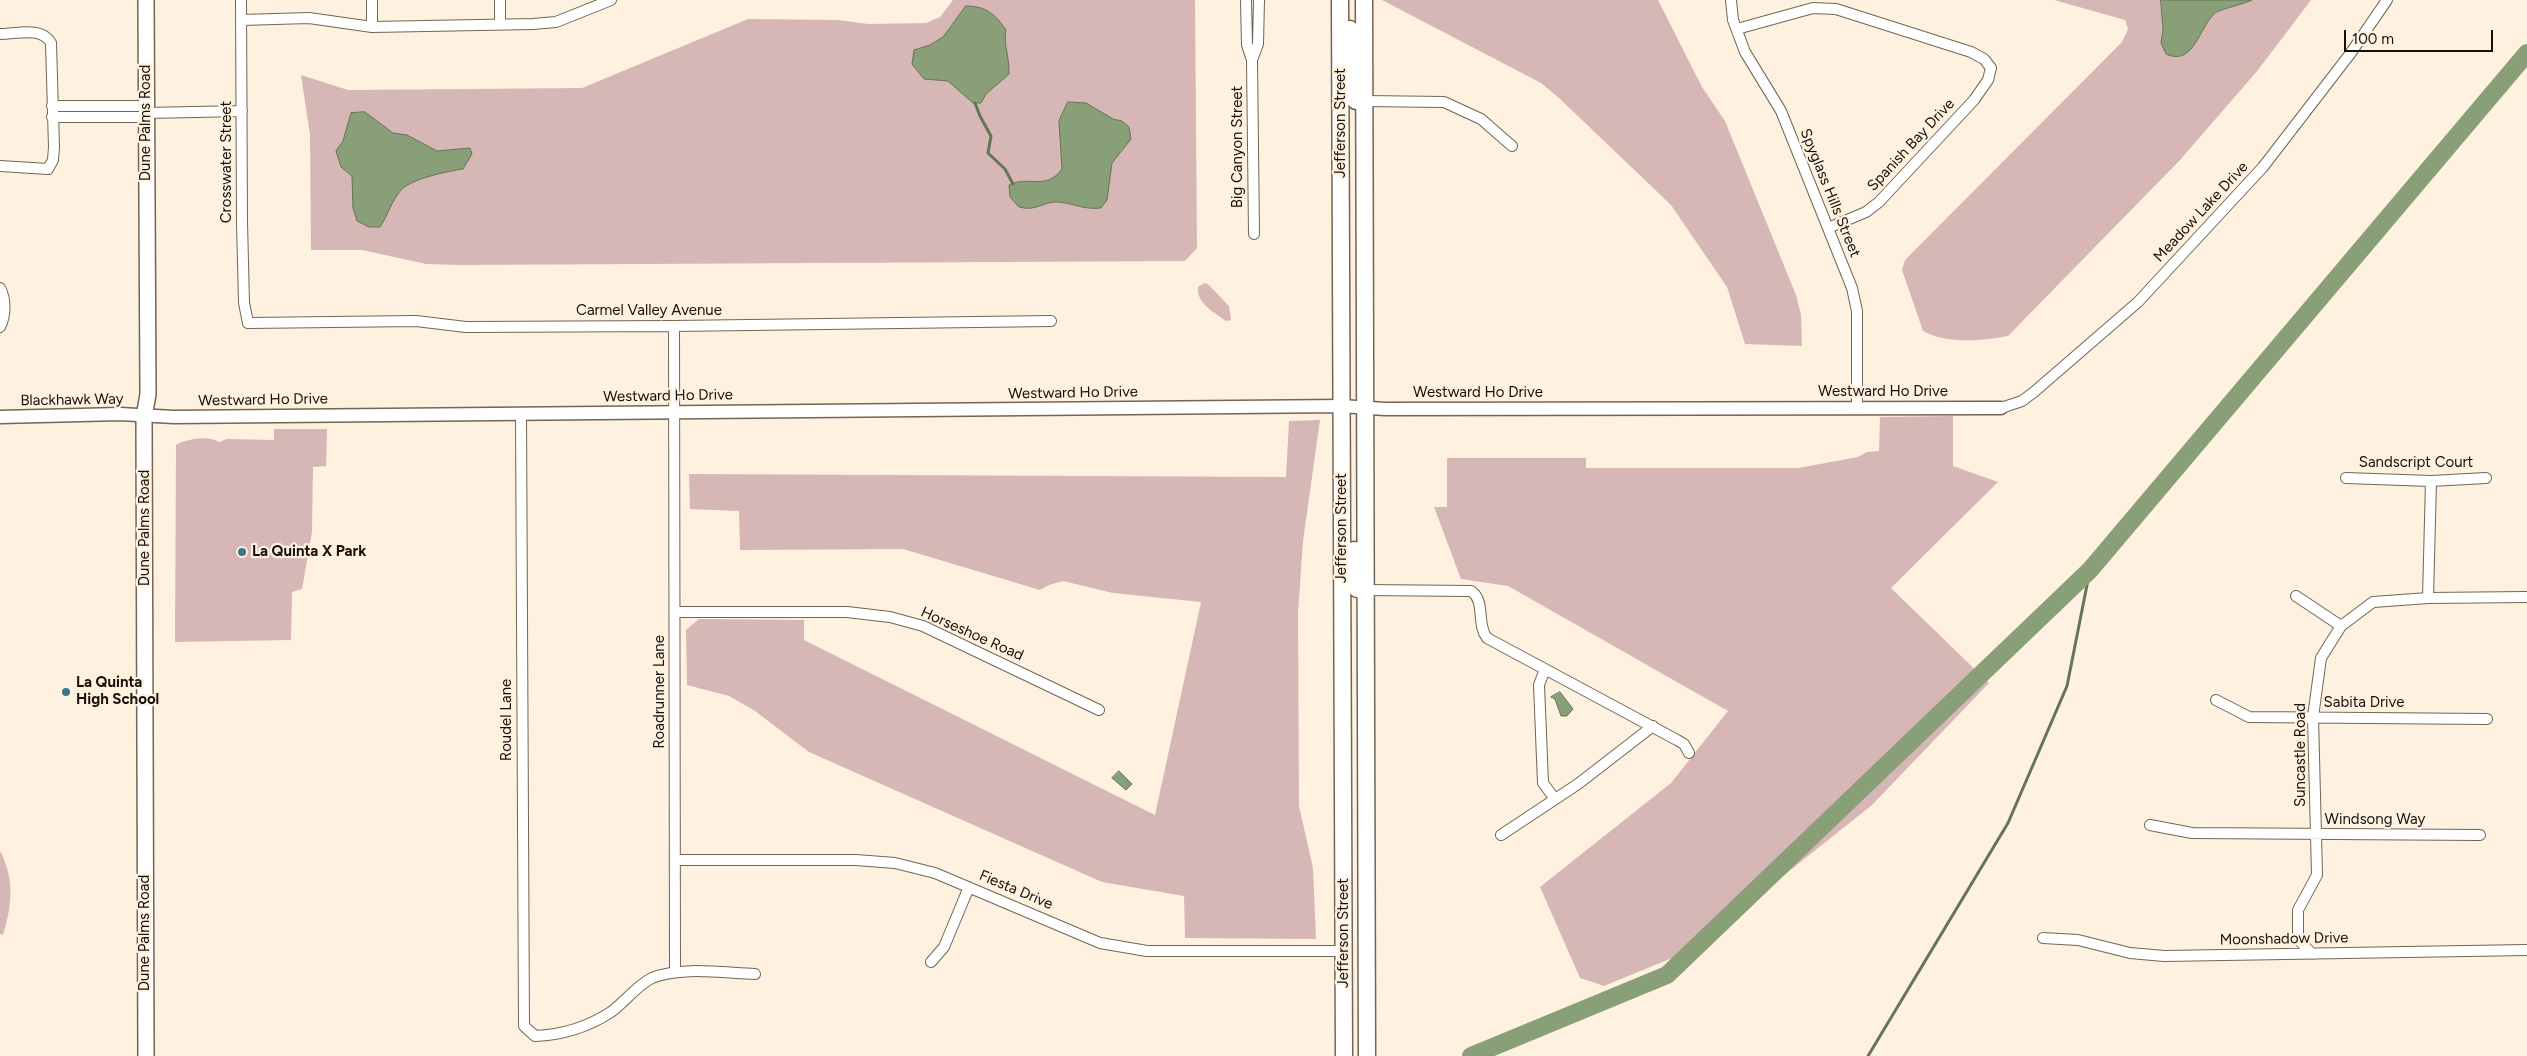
<!DOCTYPE html>
<html>
<head>
<meta charset="utf-8">
<style>
	body { margin:0 }
	#map { position:relative; width:2527px; height:1056px; overflow:hidden; background:#fef1e0; font-family:Figtree,sans-serif }
	canvas { display:block }
	.scale { position:absolute; left:2344px; top:30px; width:149px; height:22px; box-sizing:border-box; border:2px solid #151009; border-top:0; padding-left:6px; font-size:15px; line-height:18px; white-space:nowrap; color:#151009; -webkit-text-stroke:4px #fef1e0; paint-order:stroke }
</style>
</head>
<body>
<div id="map">
<canvas width="2527" height="1056"></canvas>
<div class="scale">100 m</div>
</div>
<script>
const context = document.querySelector('canvas').getContext('2d');
context.lineJoin = 'round';
function fill(path, color) { context.fillStyle = color; context.fill(path, 'evenodd'); }
function trace(path, color, width, dash) { context.strokeStyle = color; context.lineWidth = width; context.lineCap = dash ? 'butt' : 'round'; context.setLineDash(dash || []); context.stroke(path); }
function drawText(font, color, halo, rows, align = 'center') {
  context.font = font + ' Figtree,sans-serif'; context.lineWidth = 4.5; context.setLineDash([]); context.textBaseline = 'middle'; context.strokeStyle = halo; context.fillStyle = color; for (const [text, x, y, turn = 0] of rows) {
    context.save(); context.translate(x, y); context.rotate((+turn || 0) * Math.PI / 180); context.textAlign = isNaN(turn) ? turn : align; if (halo) context.strokeText(text, 0, 0); context.fillText(text, 0, 0); context.restore();
  }
}
const green = new Path2D(`
	M953 0H1195L1197 248 1185 261 459 265 426 264 362 250H311L310 135 301 75 348 90 582 88 748 19 839 20 868 24 926 23 940 17Z
	M1382 0H1658L1702 87 1725 121 1796 295 1801 315 1802 346 1745 344 1727 287 1671 205 1559 98 1541 83Z
	M2054 0H2311L2258 70 2180 160 2008 336C1982 341 1946 344 1923 331L1902 270 1905 260 2122 42 2128 29 2125 20Z
	M1205 283 1209 285 1229 306 1231 320 1226 321C1215 313 1196 303 1198 287Z
	M1953 416V466L1998 482 1891 588 1989 683 1872 805 1689 951 1604 986 1580 978 1540 887 1671 783 1728 711 1508 586 1461 579 1434 507H1447V458H1586V468H1798L1858 457 1867 452 1879 451 1880 417Z
	M1320 420 1303 541 1298 613 1299 806 1313 868 1316 939 1185 938 1184 896 1102 882 809 752 755 711 729 696 687 685 686 630 699 619 804 620V640L1155 815 1201 602 1113 593 1063 581 1049 585 1040 590 903 549 740 550 739 511 690 509 689 474 1286 477 1289 421Z
	M274 429H327L326 466 313 467 312 532 302 589 292 592 291 640 175 642 176 445C187 439 207 435 219 442L227 439 274 440Z
	M0 851C15 879 12 906 3 935L0 934Z`);
const water = new Path2D(`
	M2161 0H2252C2244 4 2218 10 2215 13 2199 27 2194 67 2166 54L2161 43 2163 30Z
	M966 6C986 6 995 14 1006 30 1003 45 1010 58 1009 74L986 94 981 103H973L948 81 924 79 912 64 914 50 930 45 943 37Z
	M1068 102 1086 103 1113 119 1122 121 1129 127 1131 139 1112 163 1107 200 1101 208C1083 210 1073 203 1058 202 1044 201 1036 212 1019 207L1010 197 1009 185C1029 175 1046 191 1062 169L1059 121Z
	M365 112 393 133 407 135 437 151 470 148 472 154 463 169C448 171 411 179 401 190 392 200 388 215 380 227H369L357 221 353 208 352 176 341 167 336 151 343 141 351 113Z
	M1560 692 1573 709 1567 716H1561L1555 699 1551 697Z
	M1119 771 1132 784 1126 790 1112 778Z`);
const stream = new Path2D(`
	M975 103 980 116 991 136 988 153 1005 169 1013 184
	M1868 1056 2008 823 2067 686 2090 570`);
const river = new Path2D(`
	M1471 1056 1667 975 2090 570 2527 53`);
const minor = new Path2D(`
	M241 0 242 222 244 303 248 323 416 321 466 327 674 326 1051 321
	M372 0V27
	M500 0V24
	M1246 0 1247 45 1252 60
	M1731 0 1733 20 1745 52 1781 111 1852 288 1857 311V408
	M241 20 309 18 372 27 533 24 556 22 611 0
	M1737 29 1813 8 1836 9 1971 52 1984 59 1991 68 1988 80 1974 100 1879 202 1866 212 1828 228
	M0 34C16 34 42 26 51 43L54 147 53 160 48 169 0 166
	M1364 101 1444 102 1481 119 1512 146
	M52 106H146
	M146 113 242 111
	M52 117H146
	M1254 234 1252 60 1258 44 1259 0
	M0 288C6 299 6 315 0 327
	M674 326 675 972
	M2001 408 2022 401 2034 392 2138 302 2263 167 2350 54 2387 0
	M521 414 524 1026 535 1036C561 1035 588 1027 611 1012 625 1002 636 986 652 978 680 966 725 973 755 974
	M2346 478 2431 481 2486 478
	M1366 590 1471 591C1486 601 1476 624 1487 638L1677 740 1684 744 1689 753
	M2296 596 2341 626
	M2428 598 2431 481
	M675 612H847L890 617 923 626 1099 710
	M1545 669 1539 685 1543 783 1555 799
	M2216 700 2249 717 2487 719
	M2150 825 2192 833 2480 835
	M1501 835 1578 784 1653 726
	M675 860H856L895 863 935 873 1100 943 1147 951H1344
	M2043 938 2078 940 2130 953 2164 956 2527 950
	M2312 954 2298 939V910L2317 875 2313 717 2321 658 2341 626 2373 602 2428 598 2527 597
	M931 962 944 947 969 887`);
const tertiary = new Path2D(`
	M0 417 120 414 174 417 1342 406 1385 409 2001 408`);
const secondary = new Path2D(`
	M146 1056 144 417 148 394 146 0`);
const primary = new Path2D(`
	M1340 0 1344 1056
	M1364 0 1367 1056
	M1350 29 1352 96 1356 101H1364
	M1354 550V585L1357 589 1366 590`);
const markers = [
	[242,552,5,"#357689"],
	[66,692,5,"#357689"]
];
const streetNames = [
	["Dune Palms Road",146,123,-90],
	["Jefferson Street",1341,123,-90],
	["Spanish Bay Drive",1911,145,-47],
	["Big Canyon Street",1238,147,-90],
	["Crosswater Street",227,162,-90],
	["Spyglass Hills Street",1830,193,68],
	["Meadow Lake Drive",2201,212,-47],
	["Carmel Valley Avenue",649,311],
	["Westward Ho Drive",1883,392],
	["Westward Ho Drive",1073,393,-1],
	["Westward Ho Drive",1478,393],
	["Westward Ho Drive",668,396,-1],
	["Blackhawk Way",72,400,-1],
	["Westward Ho Drive",263,400,-1],
	["Sandscript Court",2416,463],
	["Dune Palms Road",145,528,-90],
	["Jefferson Street",1342,528,-90],
	["Horseshoe Road",972,634,24],
	["Roadrunner Lane",660,692,-90],
	["Sabita Drive",2364,703],
	["Roudel Lane",507,720,-90],
	["Suncastle Road",2301,755,-90],
	["Windsong Way",2375,820],
	["Fiesta Drive",1016,890,23],
	["Dune Palms Road",145,933,-90],
	["Jefferson Street",1344,933,-90],
	["Moonshadow Drive",2284,939,-1]
];
const poiNames = [
	["La Quinta X Park",252,552],
	["La Quinta",76,683],
	["High School",76,700]
];
fill(green, '#d7b6b6');
fill(water, '#889f78');
trace(water, '#667457', 1);
trace(stream, '#667457', 3);
trace(river, '#889f78', 18);
trace(minor, '#736553', 12);
trace(tertiary, '#736553', 15);
trace(secondary, '#736553', 18);
trace(primary, '#736553', 19);
trace(minor, '#fff', 10);
trace(tertiary, '#fff', 12);
trace(secondary, '#fff', 15);
trace(primary, '#fff', 16);
for (const [x, y, r, color] of markers) { const dot = new Path2D(); dot.arc(x, y, r, 0, 2 * Math.PI); context.fillStyle = color; context.fill(dot); trace(dot, '#fef1e0', 2); }
drawText('15px', '#151009', '#fef1e0', streetNames);
drawText('bold 15px', '#151009', '#fef1e0', poiNames, 'left');
</script>
</body>
</html>
